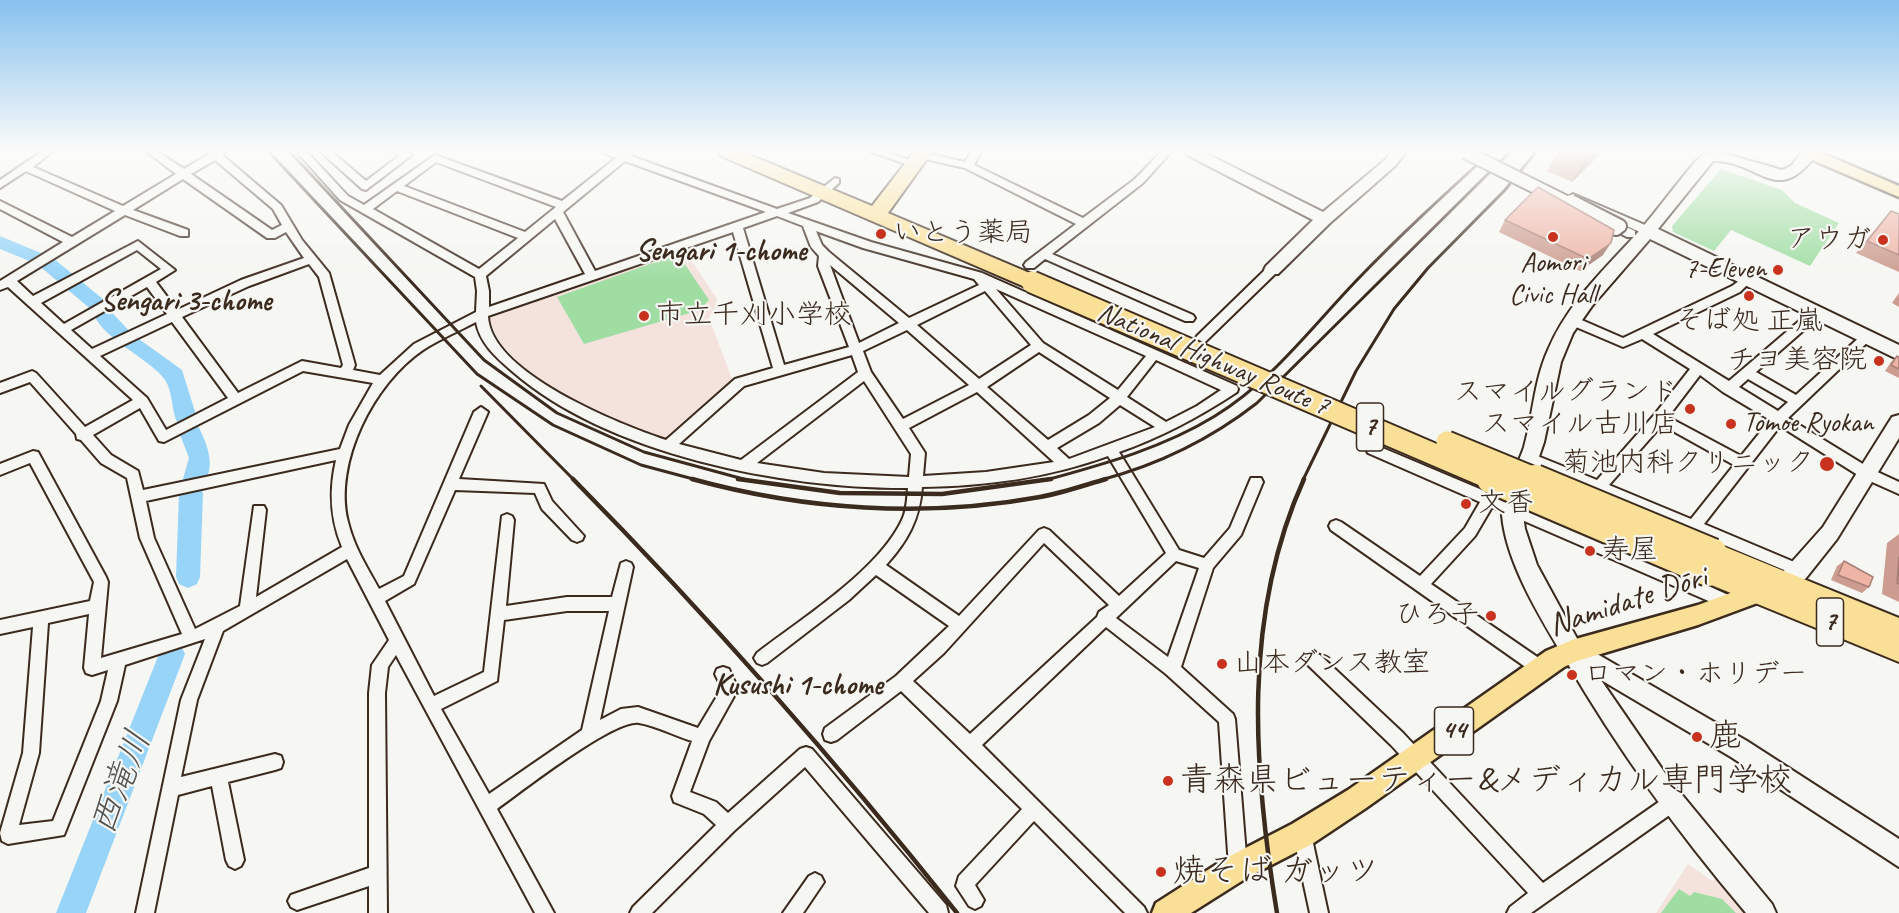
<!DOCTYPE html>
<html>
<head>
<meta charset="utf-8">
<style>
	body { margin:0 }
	canvas { display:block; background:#f6f6f2 }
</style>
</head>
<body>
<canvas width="1899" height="913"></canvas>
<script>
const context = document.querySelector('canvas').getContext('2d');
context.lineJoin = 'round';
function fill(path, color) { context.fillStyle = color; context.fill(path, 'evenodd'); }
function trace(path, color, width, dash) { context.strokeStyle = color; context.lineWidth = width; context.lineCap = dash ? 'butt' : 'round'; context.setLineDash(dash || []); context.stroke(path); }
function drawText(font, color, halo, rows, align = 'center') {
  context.font = font + ' Caveat,"Klee One",sans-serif'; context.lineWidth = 4.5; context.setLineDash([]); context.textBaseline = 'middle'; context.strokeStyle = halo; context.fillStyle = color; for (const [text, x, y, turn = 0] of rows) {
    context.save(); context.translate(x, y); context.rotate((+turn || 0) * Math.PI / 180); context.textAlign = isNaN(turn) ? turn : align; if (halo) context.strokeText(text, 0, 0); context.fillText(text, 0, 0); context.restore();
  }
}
const built = new Path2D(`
	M684 249 717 299 716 306 709 318 734 384 670 440 618 423 568 398 528 373 499 341 489 319 547 295Z
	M1688 864 1712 881 1717 878 1746 913H1656Z`);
const green = new Path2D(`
	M1721 169 1782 190 1795 203 1839 223 1810 266 1731 230 1714 251 1673 232 1672 226Z
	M678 254 709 300 700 310 584 344 557 297Z
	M1679 889 1690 896 1694 892 1722 899 1736 913H1661Z`);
const river = new Path2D(`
	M0 236 53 258 104 300 106 306 132 334 182 370 197 418 193 424 198 426C207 443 219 472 199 486L203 493 200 577 197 584 188 588 179 584 176 577 179 493 186 485 183 479 189 458 179 432 183 426 178 424C171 411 173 391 165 380 151 359 98 337 93 311L37 264 0 249Z
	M172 642 181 646 185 654 86 913H56L159 654 163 646Z`);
const street = new Path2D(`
	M41 152H52L33 167 123 206 176 174 147 152H158L184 169 209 154 207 152H225L222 155 281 205 302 240 329 273 355 365 353 370 380 375 414 344 476 312 477 291 475 277 340 200 297 152H307L348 196 364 205 435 155 562 201 616 158 606 154 605 152H632L631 156 777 209 810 198 835 178 839 179V183L818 202 788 213 871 242 982 273 1237 386 1238 389 1237 392C1199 417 1162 437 1119 452L1179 550 1204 558 1230 528 1251 478H1261L1263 482 1241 535 1213 568 1181 667 1233 714 1235 719 1247 867 1244 873 1238 876 1232 873 1229 867 1219 722 1166 674 1106 627 982 745 1144 907 1147 913H1125L1034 821 975 885 984 900 981 906 975 909 969 906 956 886 959 876 1022 809 901 691 837 740 831 742 825 740 823 734 825 728 896 676 949 626 876 575 849 600 767 663 762 665 757 663 754 658 757 653C801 619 878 571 902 520 907 510 907 498 908 488 785 489 609 455 513 372 497 358 480 344 476 322 459 331 440 339 423 350 374 383 333 463 348 522 354 547 367 567 379 589L404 576 474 412 481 407 488 412 459 479 544 484 552 501 584 536 582 540 577 542 572 540 542 509 535 493 455 490 414 584 385 601 434 696 484 672 502 516 507 514 512 516 514 520 506 606 567 597H612L621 563 626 561 631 563 633 567 600 720 621 709 638 707 698 728 722 688 715 674 717 669 723 667 729 669 738 689 709 741 690 792 716 802 728 813 800 749 806 747 812 749 946 905 948 913H929L805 767 734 831 652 913H630L633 907 716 825 704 814 674 802 672 796 692 741C675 736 657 726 639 723 614 719 522 791 497 809L554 913H535L396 655 388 667 385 693 387 913H369V886L297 910 291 907 288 901 291 895 369 868V693L372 665 389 640 347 559 223 631 197 700 181 777 275 754 281 756 283 762 281 768 275 770 228 782 244 860 241 866 235 869 229 866 226 860 212 786 178 795 154 913H136L181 700 205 639 125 665 117 701 64 835 8 844 2 841 0 833 23 753 33 627 0 634V620L90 601 94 582 30 463 0 475V464L33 451 38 452 106 577 108 582 101 658 182 634 140 538 127 478 101 463 81 440 77 439 76 434 30 382 0 393V383L32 371 36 373 85 427 133 400 8 287 0 290V281L63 242 0 209V201L72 237 115 211 26 171 0 188V180ZM215 160 273 209 282 225 272 230 191 174ZM625 161 766 212 595 271 563 212ZM436 162 556 207 525 232 404 186ZM183 179 267 238H275L286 232 304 258 241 280 177 310 156 282 175 270 138 241 33 296 17 281 125 215 180 236H188V230L133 210ZM397 191 518 238 479 269 373 209ZM777 216 803 226 811 247 819 256 818 266 849 347 784 365 743 228ZM555 219 585 274 489 307V291L486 276ZM816 231 863 248 974 279 979 285 909 318 829 252 822 245ZM733 232 773 368 735 379 666 440C619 424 490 373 488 316ZM137 250 161 269 64 324 41 303ZM309 264 319 277 343 365 341 368 302 361 238 393 182 317 249 286ZM830 265 899 323 859 343ZM147 287 167 314 92 349 71 330ZM996 289 1146 356 1118 390 1043 343ZM985 291 1031 345 979 379 917 325ZM172 322 228 398 166 430 147 398 100 356ZM907 330 969 385 903 419 871 372 863 351ZM1039 352 1110 398 1089 415 1048 440 987 387ZM852 355 858 372 741 460 679 444 744 386ZM1156 360 1221 390 1197 406 1166 422 1127 397ZM303 371 373 383 349 425 340 449 143 490 138 471 111 455 93 435 140 408 159 441 164 442ZM864 381 911 454 909 477 824 473 757 463ZM977 392 1054 462 986 472 923 476 925 453 909 428ZM1120 405 1155 427 1069 459 1057 448 1099 423ZM1108 456 1166 553 1119 596 1049 530 1044 528 1039 530 959 616 886 565C907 542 920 519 922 487 987 486 1047 478 1108 456ZM336 460C329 490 330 518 342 547L256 597 266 510 264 506H254L240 606 195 629 154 538 146 501ZM1044 543 1109 605 1099 612 1097 617 970 734 913 681 944 653ZM1176 561 1199 568 1168 657 1116 618ZM567 611H609L582 730 489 794 441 709 497 681 504 620ZM89 614 84 668 86 673 92 675 108 670 101 701 53 821 19 825 39 753 48 623Z
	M321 152H332L366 181 399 156 394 152H407L412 155 366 190 362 189Z
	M871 152H886L920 164 915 167Z
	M921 152 965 162 971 152H981L974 165 1083 218 1135 179 1161 152H1171L1143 183 1052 254 1193 315 1195 318 1193 321H1185L1045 259 1034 268H1026L1024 265 1026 262 1076 224 965 168 917 157V153Z
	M1573 194 1652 228 1654 231 1648 235 1644 234 1569 199 1568 197Z
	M1614 221 1635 231V237H1627L1610 228V222Z
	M1272 266 1278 270 1276 273 1205 342H1197L1195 339 1197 336 1268 267Z
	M1747 275 1753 279 1740 292 1653 334 1729 381 1812 310H1820L1822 313 1820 316 1756 372 1796 395 1863 334 1867 333 1873 337 1788 418 1871 469 1899 482V494L1861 477 1780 426 1704 524 1806 567 1808 571 1806 575 1801 577 1525 462 1523 458 1525 454 1530 453 1597 480 1655 414 1690 369 1642 339 1623 347 1569 324 1567 321 1569 318H1577L1623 338 1732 286ZM1700 375 1723 392 1770 420 1741 456 1668 417ZM1748 379 1788 402 1778 411 1739 387ZM1662 425 1734 465 1691 519 1609 485Z
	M1373 444 1693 579 1737 599 1740 604 1737 609 1732 611 1727 609 1492 507 1475 536 1431 584 1546 663 1548 668 1546 673 1540 675 1534 673 1331 530 1329 526 1331 522 1336 520 1341 522 1420 576 1465 528 1480 502 1368 453 1366 449 1368 445Z
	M1314 653 1320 655 1403 733 1543 883 1666 797 1672 795 1678 797 1681 803 1678 809 1531 913H1507L1510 907 1528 893 1391 745 1308 665 1306 660 1308 655Z
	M1302 825 1308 828 1311 834 1328 913H1310L1293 834 1296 828Z
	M815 873 821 876 824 882 803 913H783L809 876Z`);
const secondary = new Path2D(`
	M1185 152H1203L1323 212 1385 160 1391 152H1406L1395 166 1330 223 1278 274H1266L1264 270 1266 266 1313 220 1187 155Z
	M1719 152 1782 170 1791 166 1802 152H1818C1777 210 1760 160 1713 161L1658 229 1899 345V360L1650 239 1592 306 1573 333 1561 362 1544 442 1522 507 1525 529 1537 565 1580 644 1747 741 1899 839V867L1731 757 1601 680 1669 779 1772 904 1776 913H1746C1678 833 1618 750 1565 659 1541 619 1506 563 1502 515 1500 492 1517 469 1524 447 1533 415 1534 381 1548 350 1568 302 1607 267 1641 229 1660 207 1676 184 1695 162L1704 154Z
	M1899 415V438L1837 539 1806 578 1793 589 1785 591 1777 589 1774 582 1823 527 1892 417Z`);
const primary = new Path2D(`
	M1802 152H1819L1899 186V197L1803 156Z
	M1771 578 1779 581 1783 588 1779 595 1698 625 1577 661 1564 667 1366 808 1312 844 1248 877 1191 913H1152L1156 903 1228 857 1292 824 1348 790 1546 651 1572 640 1698 605Z`);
const highway = new Path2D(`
	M719 152H743L872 206 914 152H932L888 213 1039 277 1042 282 1039 287H1025L721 156Z
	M1713 542 1899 618V662L1699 580 1695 572 1699 564 1706 562 1700 553 1704 545Z`);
const railFar1 = new Path2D(`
	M269 152 477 374 553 425 641 465 697 480
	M290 152 484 360 557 413 644 452 747 480
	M481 386 574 480
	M1046 480C1104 464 1163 448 1215 416 1271 382 1311 328 1356 281 1399 236 1445 194 1491 152
	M1101 480C1157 465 1211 439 1257 403L1510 152
	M1303 480 1356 371 1394 309 1428 268 1505 190 1536 152`);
const rail = new Path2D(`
	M573 479C708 616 837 762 957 913
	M692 479C804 510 925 518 1040 497 1062 493 1085 485 1106 479
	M738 479 840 493 942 494 1051 479
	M1277 913C1253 768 1242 616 1304 479`);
const streetBridge = new Path2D(`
	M1465 152 1568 203
	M1571 201 1620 226 1616 229 1594 220`);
const highwayBridgeFar1 = new Path2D(`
	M1032 282 1494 480
	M1447 442 1539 480`);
const highwayBridge = new Path2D(`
	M1491 479 1708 572
	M1535 479 1713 553`);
const wall = new Path2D(`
	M1558 152H1602L1572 182 1547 171Z
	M1891 211 1899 214V272L1856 253Z
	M1505 220 1603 255 1580 271 1499 232Z
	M1899 293V307L1892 303Z
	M1897 356 1899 357V378L1885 371 1891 362Z
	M1899 534V602L1882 594 1887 543Z
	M1844 561 1869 587 1862 593 1831 580 1837 566Z`);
const shadedWall = new Path2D(`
	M1589 152H1602L1572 182Z
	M1611 243 1603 255 1580 271 1588 259Z`);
const building = new Path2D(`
	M1538 187 1614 230 1611 243 1588 259 1505 220Z
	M1891 211 1899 214V255L1867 241Z
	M1897 356 1899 357V369L1891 365Z
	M1899 557V584L1897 583Z
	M1844 561 1873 577 1869 587 1838 575Z`);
const markers = [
	[881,234,6,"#c8321e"],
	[1553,237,6,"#c8321e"],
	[1883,240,6,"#c8321e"],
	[1778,270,6,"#c8321e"],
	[1749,296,6,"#c8321e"],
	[644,316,6,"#c8321e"],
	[1879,361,6,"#c8321e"],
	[1690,409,6,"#c8321e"],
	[1731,424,6,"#c8321e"],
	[1827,464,8,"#c8321e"],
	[1466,504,6,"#c8321e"],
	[1590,551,6,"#c8321e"],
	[1491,616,6,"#c8321e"],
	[1222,664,6,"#c8321e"],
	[1572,675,6,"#c8321e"],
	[1697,737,6,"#c8321e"],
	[1168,781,6,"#c8321e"],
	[1161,872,6,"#c8321e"]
];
const shields = [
	[1370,427,27],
	[1830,622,27],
	[1454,731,39]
];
const shieldNames = [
	["7",1370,427],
	["7",1830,622],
	["44",1454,731]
];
const poiNames = [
	["いとう薬局",893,234],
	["アウガ",1871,240,"right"],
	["Aomori",1553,264,"center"],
	["Civic Hall",1553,296,"center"],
	["7-Eleven",1766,270,"right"],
	["市立千刈小学校",656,316],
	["そば処 正嵐",1749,322,"center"],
	["チヨ美容院",1867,361,"right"],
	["スマイルグランド",1678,393,"right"],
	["スマイル古川店",1678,425,"right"],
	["Tomoe Ryokan",1743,424],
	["菊池内科クリニック",1814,464,"right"],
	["文香",1478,504],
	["寿屋",1602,551],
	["ひろ子",1479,616,"right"],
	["山本ダンス教室",1234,664],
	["ロマン・ホリデー",1584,675]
];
const streetNames = [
	["National Highway Route 7",1213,360,23]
];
const neighbourhoodNames = [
	["Sengari 1-chome",721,252],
	["Sengari 3-chome",186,302],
	["Kusushi 1-chome",798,686]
];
const nearStreetnames = [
	["Namidate Dōri",1628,602,-18]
];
const nearPoinames = [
	["鹿",1709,737],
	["青森県ビューティー&メディカル専門学校",1180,781],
	["焼そば ガッツ",1173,872]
];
const nearWaternames = [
	["西滝川",122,783,-69]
];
fill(built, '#f4e2dc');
fill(green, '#a0dda3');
fill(river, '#97d4f8');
trace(street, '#3b2a1e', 4);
trace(secondary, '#3b2a1e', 4);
trace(primary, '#3b2a1e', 5);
trace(highway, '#3b2a1e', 4);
fill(street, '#f6f6f2');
fill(secondary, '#f6f6f2');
fill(primary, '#fadf96');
fill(highway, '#fadf96');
trace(railFar1, '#3b2a1e', 3);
trace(rail, '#3b2a1e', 4.5);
trace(streetBridge, '#3b2a1e', 16, []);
trace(highwayBridgeFar1, '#3b2a1e', 25, []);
trace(highwayBridge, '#3b2a1e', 32, []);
trace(streetBridge, '#f6f6f2', 12);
trace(highwayBridgeFar1, '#fadf96', 21);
trace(highwayBridge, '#fadf96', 28);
fill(wall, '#cd9c90');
fill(shadedWall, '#a77f75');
fill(building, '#eeb5a7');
trace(building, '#a77f75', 1.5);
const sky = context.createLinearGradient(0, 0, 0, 279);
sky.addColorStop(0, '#87c1ee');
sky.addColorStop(0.54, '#fbfbf9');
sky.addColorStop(1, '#fbfbf900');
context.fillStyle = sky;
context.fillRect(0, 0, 1899, 279);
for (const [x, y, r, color] of markers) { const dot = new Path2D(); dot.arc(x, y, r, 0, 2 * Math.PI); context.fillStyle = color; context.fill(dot); trace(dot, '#f6f6f2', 2); }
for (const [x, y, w] of shields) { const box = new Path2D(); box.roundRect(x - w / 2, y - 24, w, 48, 4.5); context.fillStyle = '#f6f6f2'; context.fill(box); trace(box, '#3b2a1e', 1.5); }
drawText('bold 27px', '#3b2a1e', null, shieldNames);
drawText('28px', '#3b2a1e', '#f6f6f2', poiNames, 'left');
drawText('28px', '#3b2a1e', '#f6f6f2', streetNames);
drawText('bold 30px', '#3b2a1e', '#f6f6f2', neighbourhoodNames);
drawText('33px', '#3b2a1e', '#f6f6f2', nearStreetnames);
drawText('33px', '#3b2a1e', '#f6f6f2', nearPoinames, 'left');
drawText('italic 36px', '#525454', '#f6f6f2', nearWaternames);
</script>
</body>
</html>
